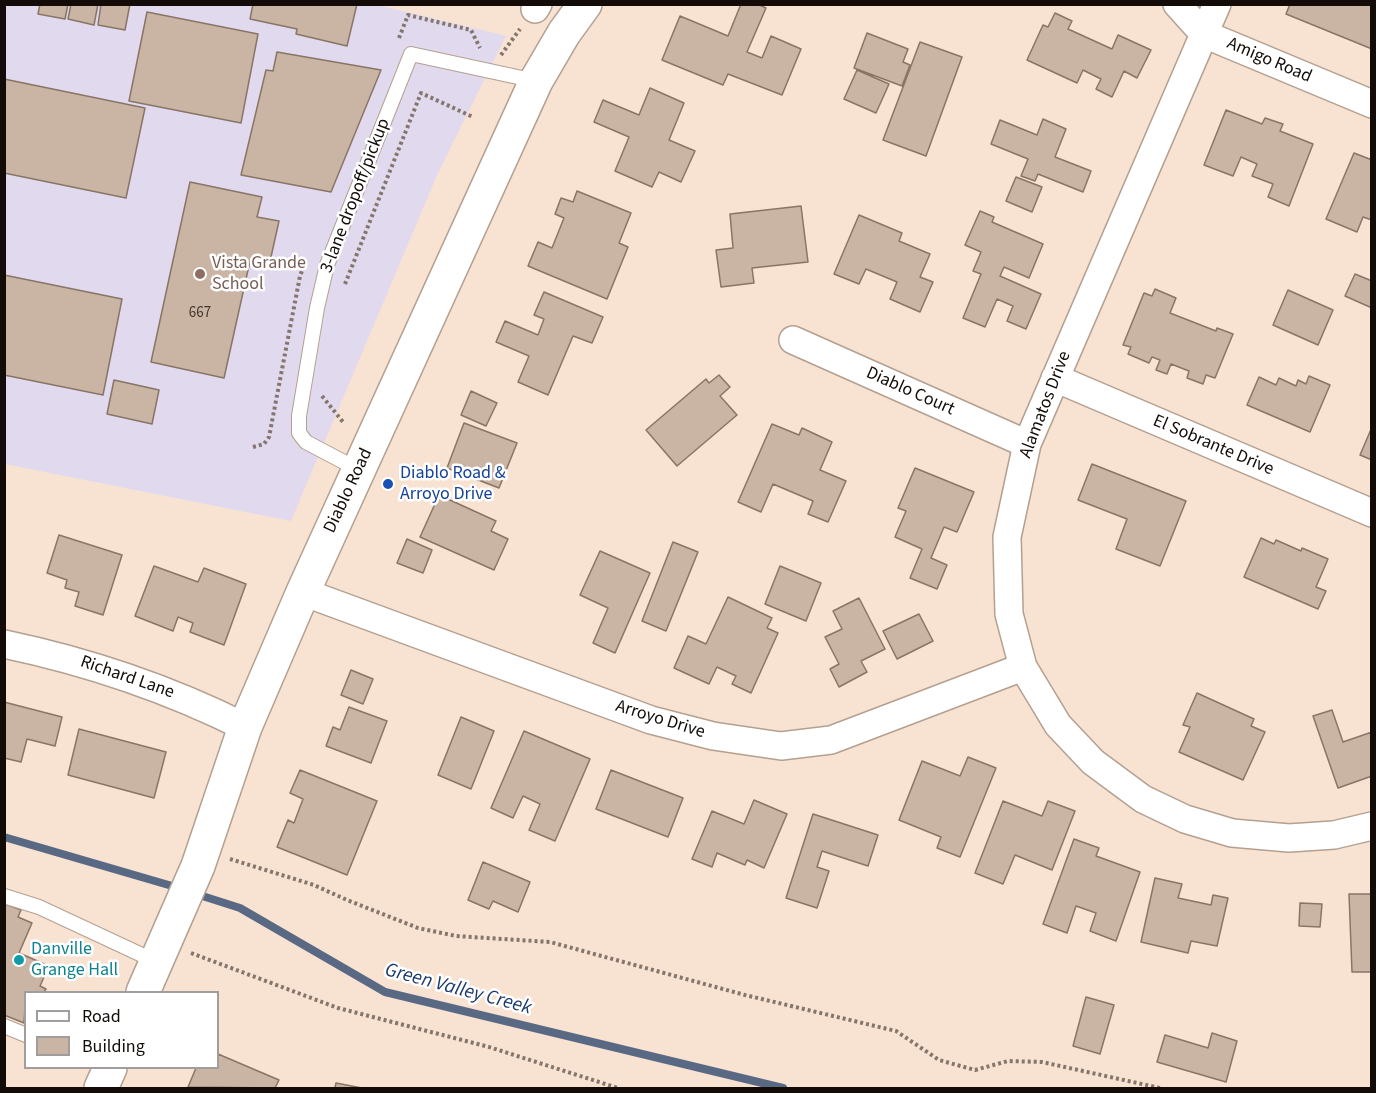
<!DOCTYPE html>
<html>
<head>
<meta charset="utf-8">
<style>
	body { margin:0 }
	#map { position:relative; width:1376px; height:1093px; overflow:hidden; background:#f8e2d2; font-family:"Source Sans 3",sans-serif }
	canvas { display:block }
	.frame { position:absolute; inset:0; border:6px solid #120b07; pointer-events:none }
	.legend { position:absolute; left:24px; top:991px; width:195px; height:78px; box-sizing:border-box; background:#fff; border:2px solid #a09d9c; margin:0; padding:8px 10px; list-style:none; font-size:18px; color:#120b07 }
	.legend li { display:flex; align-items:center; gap:12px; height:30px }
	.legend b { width:30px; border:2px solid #a09d9c }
</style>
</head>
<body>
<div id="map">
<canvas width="1376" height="1093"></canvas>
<div class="frame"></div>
<ul class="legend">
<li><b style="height:8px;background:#fff"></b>Road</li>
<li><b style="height:16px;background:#cab5a5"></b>Building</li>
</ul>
</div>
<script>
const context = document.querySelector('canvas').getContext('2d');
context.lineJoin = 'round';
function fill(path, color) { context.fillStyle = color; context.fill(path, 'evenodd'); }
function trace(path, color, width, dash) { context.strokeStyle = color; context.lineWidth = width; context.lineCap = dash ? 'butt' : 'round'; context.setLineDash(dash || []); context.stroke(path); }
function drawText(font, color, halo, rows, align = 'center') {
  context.font = font + ' "Source Sans 3",sans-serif'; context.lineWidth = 5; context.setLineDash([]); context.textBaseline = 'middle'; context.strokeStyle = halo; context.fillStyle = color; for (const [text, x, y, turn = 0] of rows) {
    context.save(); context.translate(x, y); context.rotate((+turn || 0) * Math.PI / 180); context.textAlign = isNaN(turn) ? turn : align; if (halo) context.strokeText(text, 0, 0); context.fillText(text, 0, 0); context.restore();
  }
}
const education = new Path2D(`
	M4 5H378L506 36 438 173 291 521 5 464Z`);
const stream = new Path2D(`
	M4 837 179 888
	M193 893 240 908 385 992 783 1088`);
const building = new Path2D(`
	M40 4H68L65 19 38 14Z
	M71 4H98L94 25 68 19Z
	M101 4H130L125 30 98 25Z
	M253 4H357L347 46 296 34 297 29 250 19Z
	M741 4H757L766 8 747 52 762 58 771 36 801 49 782 95 728 74 723 85 662 60 680 16 728 36Z
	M1290 4H1372V49L1286 14Z
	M147 12 258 34 241 123 129 101Z
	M1055 13 1072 21 1068 29 1112 49 1118 35 1151 50 1137 78 1124 71 1112 97 1096 89 1101 79 1083 70 1077 83 1027 60 1043 25 1048 27Z
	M867 33 908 49 903 62 910 65 902 86 854 68Z
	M920 42 962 57 926 156 883 140Z
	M277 52 381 70 331 192 241 175 266 70 273 71Z
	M857 70 889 84 876 113 844 99Z
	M4 79 145 108 126 198 4 173Z
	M650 88 684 103 669 140 695 151 681 182 659 172 652 187 615 171 629 137 594 122 603 100 639 115Z
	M1226 110 1262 124 1265 118 1283 124 1280 131 1313 144 1289 206 1268 197 1273 184 1252 176 1257 164 1241 157 1233 176 1204 165Z
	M1043 119 1066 129 1055 157 1091 171 1083 192 1038 174 1035 181 1021 176 1028 159 991 144 1000 120 1037 135Z
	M1354 153 1372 160V220L1363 217 1357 232 1326 219Z
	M1016 177 1042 187 1032 212 1006 201Z
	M190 182 262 197 257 217 279 221 269 266 250 261 224 378 151 362Z
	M577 191 631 213 619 243 628 247 607 299 528 266 538 242 552 248 564 218 555 214 561 198 573 202Z
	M801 206 808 262 752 268 754 283 721 287 716 250 733 248 730 214Z
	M980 211 994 217 992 222 1043 244 1029 278 1004 267 1000 276 1041 294 1026 329 1007 321 1013 306 997 299 985 327 963 318 981 274 973 271 981 252 965 245Z
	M859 215 902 233 899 241 930 254 920 277 933 282 920 312 890 299 897 282 866 269 859 284 834 274Z
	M1355 274 1372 281V308L1345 296Z
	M4 275 122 299 103 395 4 375Z
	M1155 289 1176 298 1170 313 1216 331 1217 328 1233 334 1215 378 1206 375 1203 384 1187 378 1189 371 1171 364 1167 374 1156 370 1160 360 1152 357 1149 363 1128 354 1131 347 1123 345 1144 293 1152 296Z
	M1288 290 1333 310 1318 345 1273 325Z
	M544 292 603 317 592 343 573 336 548 395 518 382 529 356 496 342 505 321 538 335 544 319 534 315Z
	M719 375 730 387 720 396 737 415 677 466 646 430 706 379 709 383Z
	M1309 376 1330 385 1310 432 1247 405 1259 377 1276 385 1279 378 1296 386 1298 380 1306 384Z
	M114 380 159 390 152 424 107 414Z
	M471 391 497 403 486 426 461 415Z
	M464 423 517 443 499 488 447 468Z
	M772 424 799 435 802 428 832 442 820 470 846 481 828 522 808 514 813 501 773 484 761 512 738 502Z
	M1372 427V460L1360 455Z
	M1092 464 1186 501 1160 566 1116 549 1127 519 1078 500Z
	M915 468 974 492 957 532 944 527 931 558 947 565 937 589 910 578 922 549 895 537 906 511 898 508Z
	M439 495 496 521 491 531 508 539 494 570 420 537Z
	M59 535 122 555 103 615 75 606 79 592 65 588 67 580 47 573Z
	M1261 538 1274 544 1276 540 1301 551 1302 548 1328 559 1316 587 1326 591 1318 609 1244 577Z
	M407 539 432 550 423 573 397 563Z
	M673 542 698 552 666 631 642 621Z
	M600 551 650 573 615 653 593 643 608 608 580 595Z
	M154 566 198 582 204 568 246 584 224 645 190 632 193 623 178 617 173 631 135 616Z
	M780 566 821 583 806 621 765 604Z
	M728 597 772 618 767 628 778 633 751 693 732 684 736 676 717 667 709 684 674 668 688 636 706 644Z
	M859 598 885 649 861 661 867 672 839 687 830 669 839 664 825 637 842 629 833 611Z
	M919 614 933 641 897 659 883 631Z
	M351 670 373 679 363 704 341 695Z
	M1197 693 1254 719 1251 726 1265 732 1243 780 1179 752 1190 727 1183 725Z
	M4 702 62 717 55 746 27 739 21 762 4 758Z
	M349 707 387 721 371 763 326 746 333 727 340 730Z
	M1332 710 1343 742 1372 732V776L1338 788 1313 716Z
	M461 717 494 731 471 789 438 775Z
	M79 729 166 752 154 798 68 775Z
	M524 731 590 759 555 841 529 830 540 804 523 796 513 818 491 808Z
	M968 757 996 768 960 857 937 848 941 837 899 820 922 761 960 776Z
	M300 770 377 801 347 875 277 847 288 820 294 823 303 799 290 793Z
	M611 770 683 798 668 837 596 809Z
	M754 800 787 814 764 868 747 860 745 865 717 853 712 867 692 859 712 811 744 824Z
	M1003 801 1042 816 1048 801 1075 811 1052 870 1015 855 1003 884 975 873Z
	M813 814 878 835 868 866 822 851 817 867 829 871 817 908 786 898Z
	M1074 839 1099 848 1096 856 1140 872 1116 941 1090 931 1096 913 1076 906 1067 933 1043 924Z
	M483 862 530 882 518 912 493 901 489 909 468 900Z
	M1155 878 1182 884 1178 898 1211 905 1213 895 1228 898 1217 946 1191 941 1188 953 1141 942Z
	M1349 894H1372V972H1352Z
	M4 903 21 910 18 917 32 923 19 953 49 966 40 986 46 989 44 992H26L24 1023 4 1015Z
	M1300 903 1322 904 1320 927 1299 926Z
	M1086 997 1114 1005 1100 1054 1073 1046Z
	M1212 1033 1237 1041 1226 1082 1157 1062 1165 1035 1208 1048Z
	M218 1054 279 1080 275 1088 188 1087 196 1068H218Z
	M336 1083 362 1088H335Z`);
const path = new Path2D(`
	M399 38 408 15 471 30 480 48
	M501 55 520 29
	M345 284 421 93 473 117
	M322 396 343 422
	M253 447 264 444 269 437 300 276 306 261
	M230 859 314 885 347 900 418 928 456 936 550 942 745 995 896 1031 939 1060 975 1070 1008 1061 1042 1062 1160 1088
	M191 953 338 1008 489 1047 618 1088`);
const service = new Path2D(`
	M359 470 306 442 299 433V416L317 308 327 265 411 54 536 81
	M4 896 39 907 157 962
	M4 1026 26 1035`);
const minor = new Path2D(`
	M1177 4 1204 34 1372 104
	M1217 4 1027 444 1007 537 1009 614 1023 667 1058 725 1093 762 1143 799 1185 819 1232 833 1289 838 1334 835 1372 826
	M535 9 538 4
	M793 340 1027 444
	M1055 378 1372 513
	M303 592 651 720 713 736 781 746 831 740 1023 667
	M4 644C90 662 167 688 245 727`);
const tertiary = new Path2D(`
	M143 992 198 866 245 727 303 592 536 81 564 33 585 4
	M101 1088 110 1068`);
const markers = [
	[200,274,6,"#8d6e63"],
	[388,484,6,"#1a4fb4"],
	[19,960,6,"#0f9aa8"]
];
const numberNames = [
	["667",200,314]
];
const streetNames = [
	["Amigo Road",1269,61,23],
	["3-lane dropoff/pickup",356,196,-69],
	["Diablo Court",910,392,24],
	["Alamatos Drive",1046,405,-69],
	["El Sobrante Drive",1213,446,23],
	["Diablo Road",349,491,-65],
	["Richard Lane",127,678,19],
	["Arroyo Drive",660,720,17]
];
const educationNames = [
	["Vista Grande",212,264],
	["School",212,285]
];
const transitNames = [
	["Diablo Road &",400,474],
	["Arroyo Drive",400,495]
];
const cultureNames = [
	["Danville",31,950],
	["Grange Hall",31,971]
];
const waterNames = [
	["Green Valley Creek",458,990,15]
];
fill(education, '#e1d9ee');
trace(stream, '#596984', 8);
fill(building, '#cab5a5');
trace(building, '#887566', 1.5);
trace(service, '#b4a090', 16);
trace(minor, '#b4a090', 30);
trace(tertiary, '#b4a090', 36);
trace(path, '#84766c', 4, [3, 3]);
trace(service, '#fff', 14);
trace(minor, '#fff', 27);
trace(tertiary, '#fff', 33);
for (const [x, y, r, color] of markers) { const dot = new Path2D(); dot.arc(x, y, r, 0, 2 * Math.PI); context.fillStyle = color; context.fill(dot); trace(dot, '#fff', 2); }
drawText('15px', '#40362e', null, numberNames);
drawText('18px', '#120b07', '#fff', streetNames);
drawText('18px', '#785e54', '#fff', educationNames, 'left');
drawText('18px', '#164399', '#fff', transitNames, 'left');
drawText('18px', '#0d838f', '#fff', cultureNames, 'left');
drawText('italic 20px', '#1a396c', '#fff', waterNames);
</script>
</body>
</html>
